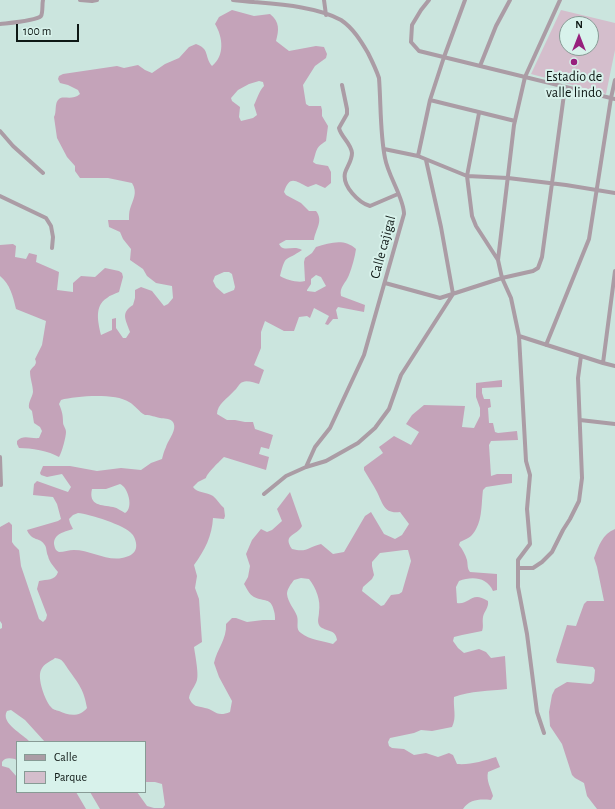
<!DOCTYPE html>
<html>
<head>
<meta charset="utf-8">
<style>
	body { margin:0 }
	#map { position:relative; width:615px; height:809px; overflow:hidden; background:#cbe5de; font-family:"Alegreya Sans",sans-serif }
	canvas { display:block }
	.legend { position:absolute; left:16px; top:741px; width:130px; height:52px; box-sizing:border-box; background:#d8f2eb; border:1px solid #879b95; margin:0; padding:5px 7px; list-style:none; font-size:12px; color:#0e1815 }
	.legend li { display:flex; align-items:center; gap:8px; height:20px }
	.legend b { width:20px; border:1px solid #879b95 }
	.north { position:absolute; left:559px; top:16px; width:40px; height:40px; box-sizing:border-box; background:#d8f2eb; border:1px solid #879b95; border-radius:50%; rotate:0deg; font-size:11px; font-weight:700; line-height:16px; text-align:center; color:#0e1815 }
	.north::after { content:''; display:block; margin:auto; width:14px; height:18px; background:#97217d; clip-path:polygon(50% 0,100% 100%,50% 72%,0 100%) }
	.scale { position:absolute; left:16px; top:24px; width:63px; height:18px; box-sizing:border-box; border:2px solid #0e1815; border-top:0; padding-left:5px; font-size:12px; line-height:14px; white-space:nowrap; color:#0e1815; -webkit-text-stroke:3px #d8f2eb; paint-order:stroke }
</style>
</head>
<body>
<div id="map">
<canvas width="615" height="809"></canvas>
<ul class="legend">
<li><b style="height:5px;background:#ab9ca5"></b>Calle</li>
<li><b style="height:11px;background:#d4becc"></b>Parque</li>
</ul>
<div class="north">N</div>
<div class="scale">100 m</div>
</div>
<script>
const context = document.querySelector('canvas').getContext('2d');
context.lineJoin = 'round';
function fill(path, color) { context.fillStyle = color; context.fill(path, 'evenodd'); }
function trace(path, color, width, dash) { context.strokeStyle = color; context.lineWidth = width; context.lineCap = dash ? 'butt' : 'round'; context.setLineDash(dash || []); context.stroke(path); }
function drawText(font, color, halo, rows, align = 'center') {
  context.font = font + ' "Alegreya Sans",sans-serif'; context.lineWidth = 4; context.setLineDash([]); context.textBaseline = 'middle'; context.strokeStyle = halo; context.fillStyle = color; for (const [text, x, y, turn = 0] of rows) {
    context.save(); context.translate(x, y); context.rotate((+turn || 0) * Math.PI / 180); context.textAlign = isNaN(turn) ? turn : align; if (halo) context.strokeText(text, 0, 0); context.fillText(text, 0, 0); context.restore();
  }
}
const green = new Path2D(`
	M561 10 615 23V50L606 94 531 74ZM567 24H591V48H567Z`);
const forest = new Path2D(`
	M232 10 254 16 270 14C280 22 279 30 276 41L289 51 316 46 324 47 327 54 326 58 315 66 303 85 306 104 309 106H321L322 110V116L328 126 326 141C315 148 317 150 313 162L316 164 328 166 331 172V183L325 188 316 184 308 187C296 182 290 174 284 192L286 195 301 203 309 211H316C324 221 315 230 314 240H286L279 244 281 247C287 251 294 245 302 250 285 262 286 253 280 276 287 280 298 283 305 281L304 262 305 258 312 253 316 247C330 243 344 238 356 249 355 257 352 267 349 275 346 283 339 287 341 296L365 305 364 312 338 307 336 310 338 319H333L328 325 325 324 329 316 314 308 310 318 307 316 299 317 294 331H284L265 321 261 332V348L254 365 264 370 259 384C255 383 247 380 243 382 239 383 237 389 234 391 228 398 217 404 217 414L227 420H235L245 422H253L255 429 273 435 269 449 261 447 259 454 269 457 266 470 224 457C220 461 207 473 206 478L198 482 193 487C197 493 207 492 213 496 217 499 220 505 224 508L225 516 224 519 213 518C212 536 205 550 194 565L197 576 195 588 199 599 202 642 194 647C195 654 199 674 197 680 195 687 190 691 189 698 193 707 197 706 205 708 214 709 216 718 230 712L232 701 219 677 214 663C217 649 227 639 226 624L232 618H236L247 622 263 620H275C275 617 275 614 274 611 271 597 264 602 254 597 249 594 247 589 244 584L248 577 250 566 246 554 252 540 261 529 267 532 272 530 282 521 277 509 290 492 302 526C297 536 282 534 292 549 307 553 308 547 321 544L333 554 344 552 365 516 371 512 384 534 395 539 402 535 409 524 400 512C384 514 383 504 377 492 373 484 368 477 364 470V467L383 453 379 447 394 436 411 445 419 432 406 424 412 415 424 405 465 406 462 427 474 428 480 416V408L476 397V383L502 380V387L482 388V393L484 399H490L491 407 488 408 489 423H493L495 432 498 433 517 431 518 440 491 441 489 445 491 476 497 474H512V483L486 487 483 490C481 505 483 524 471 536 469 538 464 540 460 542L459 545C463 550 465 554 467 560 468 565 467 568 470 572L497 574V590L493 591C487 577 472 576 459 581L456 587 457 603C470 605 471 590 488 601 489 608 484 611 483 617 482 623 484 626 482 631L462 635 454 637 453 641 458 648 464 653 479 649 486 652 491 658 505 656 507 689C490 691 470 691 454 697 453 708 457 717 452 727L432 731 421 730 414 733 390 738 388 742 389 746 392 748 404 749 414 755 426 753 438 757 449 753 453 755 457 764C471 765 483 761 496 757L500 767 488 772C486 781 491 788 493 796L491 800C480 799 470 799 463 809H100L90 792H137L147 806 154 808H163L165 805 162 784 155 782H145V742H45L25 720 11 710 7 711C0 723 23 734 30 742H17V761L15 759C10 758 5 757 2 762V766L9 768 17 777V792H76L86 809H0V629L2 628V624L0 621V527L9 522 12 525V542L14 545 19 550 21 566 39 619 43 622 46 619 47 615 37 589 39 581C47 579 55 581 58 572 55 568 49 562 48 556 46 552 47 547 44 544 41 538 31 541 27 530L58 521 61 519 57 504 53 497 33 495 34 484 37 481 68 492 71 487 62 474 47 477 41 475 40 473 43 466H70L97 471 121 468 141 470 151 463 162 459C163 455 164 451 166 447 168 440 179 428 172 421 169 418 164 419 160 418 154 417 152 415 145 415 139 412 135 405 129 402 115 393 76 396 61 400L59 404C62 411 63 415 63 422 63 426 66 428 66 432 66 437 62 452 59 457 49 451 31 448 19 448L17 444V441C23 434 31 439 39 438L42 431 40 427 34 423 32 411 29 408C28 402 32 398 33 392 33 385 30 379 30 371 33 366 38 365 35 359L42 345 46 321 16 309C13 296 10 284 0 276V245L13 244 16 246 15 257 26 259 29 253 37 255 36 262 59 272 57 290 73 292V283L81 276 95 277 105 268 119 271 122 273 123 277 119 292C115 294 110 295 107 298 94 306 98 322 101 335L112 330V319L116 318V328L123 338H126L130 332C126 320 120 313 133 305L135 298V290L141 287 152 291 164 306 168 304 173 298 172 286 156 283 147 276 143 269 130 260 131 249 123 239 120 232 109 227 108 220H129C129 216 129 212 130 209 133 199 138 193 132 183L108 178H80L75 171V166L67 157 57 138 54 117C57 112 54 103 59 99 63 95 72 101 80 94L78 90 68 85 60 83 58 79 59 76 63 74 117 66 124 68 138 65 145 70 152 73 165 64 179 58 189 47 196 44C210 49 204 56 212 66 225 56 223 37 215 24L219 17ZM259 81 263 82 264 86C259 91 257 99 254 105L257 115 253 118 241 121 239 117 240 107 232 101 231 98 238 90 249 84ZM224 272H229L232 274 235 287 234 290 224 294 216 287 213 281 215 276ZM316 275 321 277 326 286 315 292 307 291V290L311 284V279ZM120 484C128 487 134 508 125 513 121 511 118 508 113 507 102 505 88 506 92 489H106ZM78 513C89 514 125 525 132 534 135 537 137 544 136 548 135 554 128 557 122 558 106 561 90 550 74 550 69 550 64 552 59 552 55 550 55 548 54 544 54 533 65 532 73 529L70 523 69 519 73 515ZM404 550H408L411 561 402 592 399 594 391 595 384 605 381 606 362 591 363 587 372 579 374 575 372 566V562L380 553ZM301 578 309 579C316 588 321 600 319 612 319 617 317 620 319 625 323 632 336 628 337 640L333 644C324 641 309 640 301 633 295 629 299 623 297 616 294 608 288 603 287 594 287 589 291 584 294 580ZM55 658C63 659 64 663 68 669 79 684 84 690 87 708 80 717 69 716 59 711 56 710 53 710 51 707 45 701 37 678 41 670 44 663 50 662 55 658Z
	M615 529V809H597L587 796 584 783 575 778 572 775 562 744 550 726 549 712 552 695 555 689 567 682 591 684 594 681 595 670 593 667 557 663 556 660 567 625 576 626 584 604 587 601H604L597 567 594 558C599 546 602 534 615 529Z`);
const street = new Path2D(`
	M80 0 92 1 97 0
	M233 0C266 4 312 4 341 20 353 28 361 41 368 53 372 61 376 69 379 78 381 104 380 134 385 158 388 176 404 198 404 214L364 355 330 428 315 447 306 467 286 476 264 494
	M324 0 326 15
	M429 0 421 10 412 25 411 42 419 51 615 99
	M0 24C8 23 36 21 41 16 43 13 42 4 43 0
	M480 66 496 26 510 0
	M342 85 347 109V114L339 128C341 137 351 143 352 153 352 161 347 166 345 173 342 186 359 203 370 206L398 194
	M430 100 515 121
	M479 113 467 176 472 216 476 226 498 260
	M0 131 13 146 43 173
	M384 149 418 156 467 176 508 178 566 185 615 193
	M418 156 430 100 444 57 465 0
	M0 196 46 218 51 226 53 237 52 248
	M385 283 440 298 502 278 533 271 538 268 542 257 565 87
	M519 336 603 363 615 366
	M546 345 589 239 611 98 615 80
	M603 363 615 271
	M580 420 615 424
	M0 457 1 485
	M306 467 326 461 358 443 375 428 389 409 401 375 453 294 441 227 426 160
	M518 568H533L542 562 552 552 563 530 570 519 579 501 582 478 578 378 581 356
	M544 733 537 712 527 634 518 587V560L530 544 527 509 530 475 526 461 519 336 511 298 502 278 498 260 514 125 525 77 560 0`);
const markers = [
	[574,62,4,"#97217d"]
];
const poiNames = [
	["Estadio de",574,77],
	["valle lindo",574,93]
];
const streetNames = [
	["Calle cajigal",383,247,-75]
];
fill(green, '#d4becc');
fill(forest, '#c4a3b9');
trace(street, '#ab9ca5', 4);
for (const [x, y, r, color] of markers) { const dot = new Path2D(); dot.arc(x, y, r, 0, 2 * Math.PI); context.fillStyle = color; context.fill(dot); trace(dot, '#d8f2eb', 1.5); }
drawText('14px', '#0e1815', '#d8f2eb', poiNames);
drawText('14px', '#0e1815', '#d8f2eb', streetNames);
</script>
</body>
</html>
